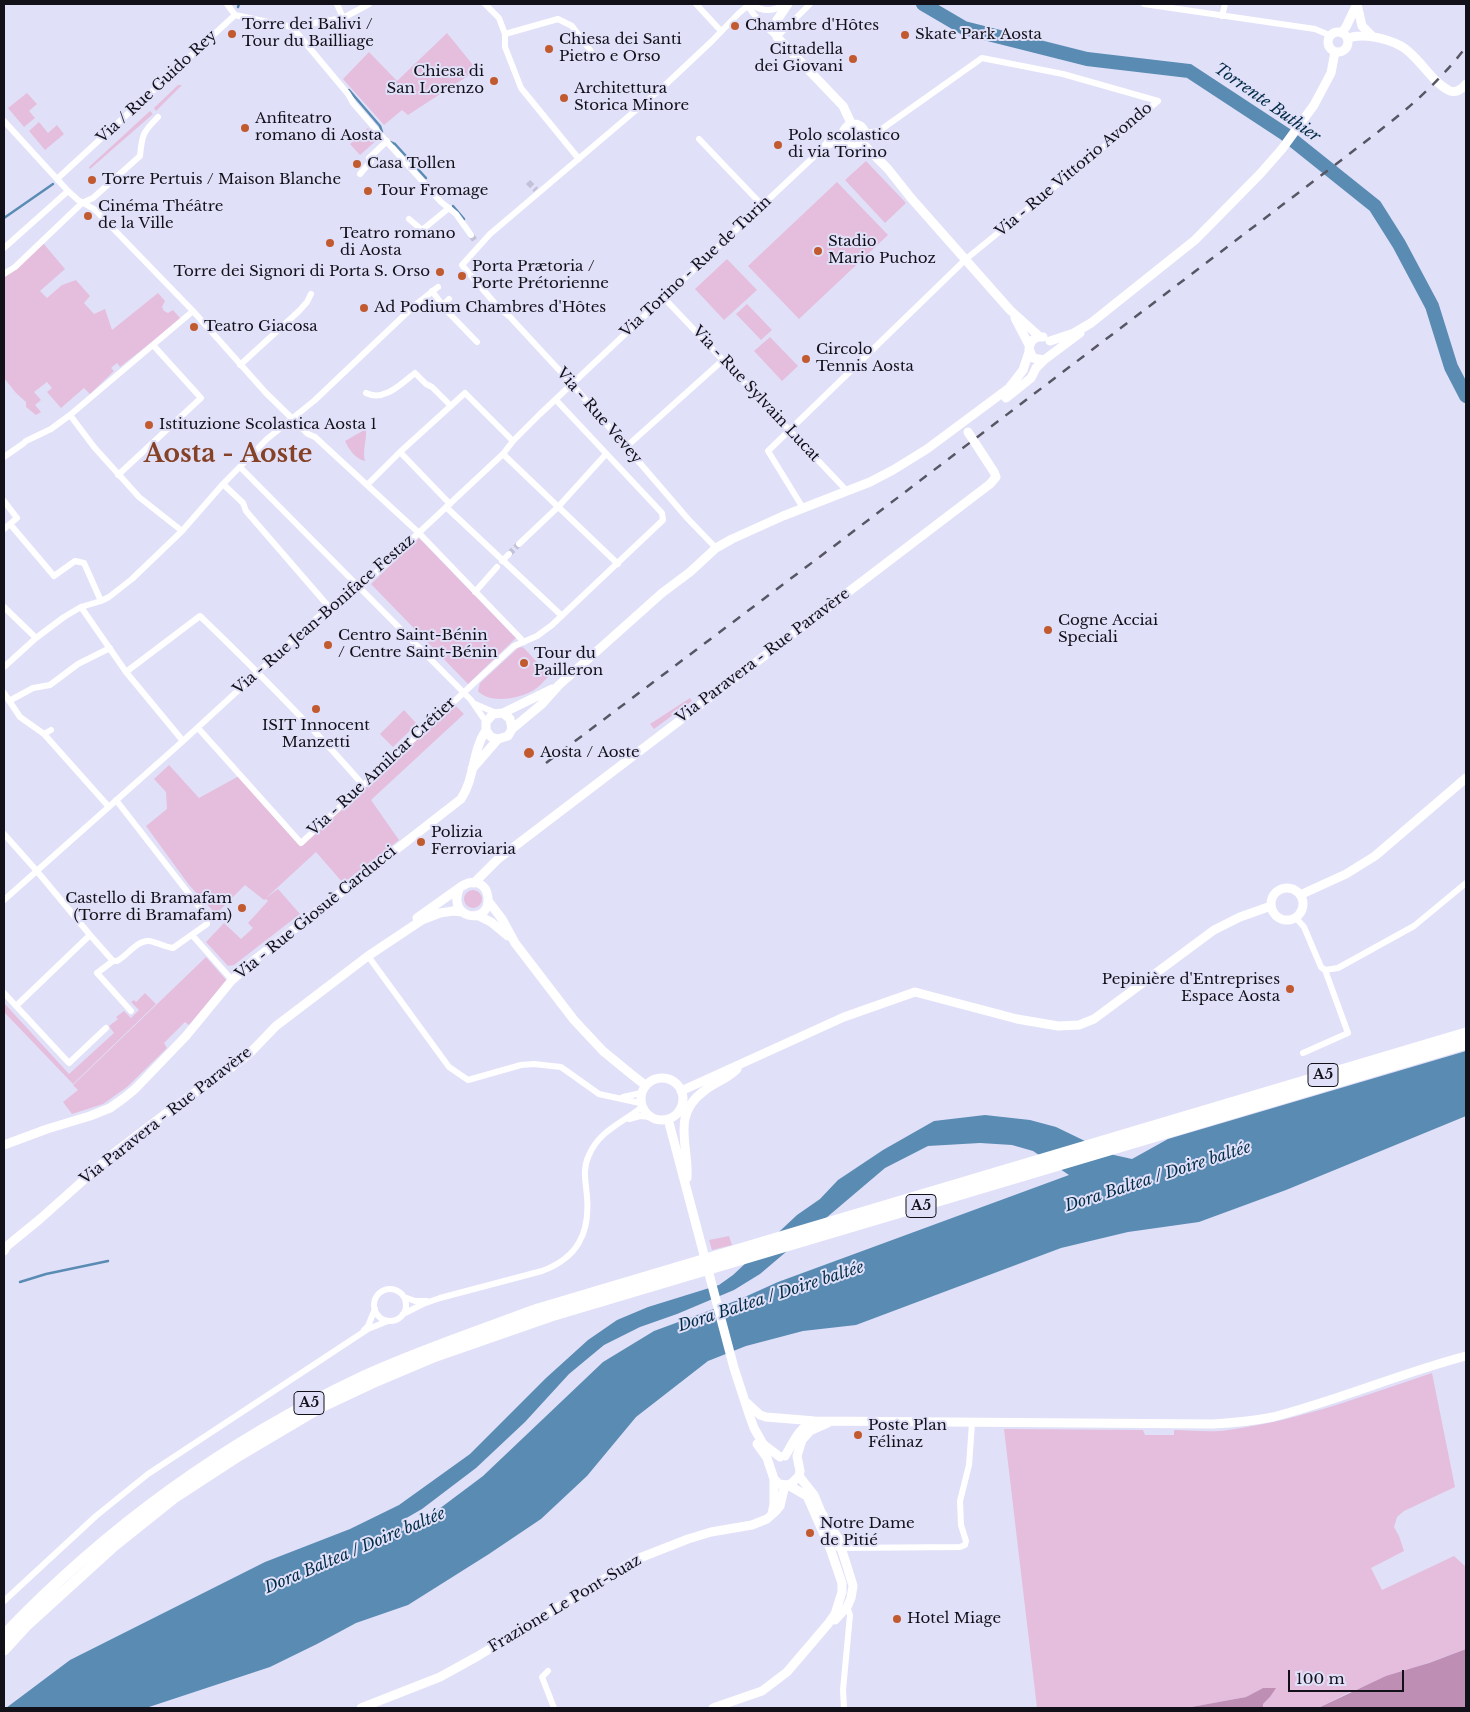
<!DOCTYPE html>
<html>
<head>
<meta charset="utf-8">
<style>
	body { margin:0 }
	#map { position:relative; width:1470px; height:1712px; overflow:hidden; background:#e1e0f9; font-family:"Libre Baskerville",serif }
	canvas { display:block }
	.frame { position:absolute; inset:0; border:5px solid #121119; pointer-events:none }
	.scale { position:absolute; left:1288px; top:1670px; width:116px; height:22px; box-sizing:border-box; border:2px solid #121119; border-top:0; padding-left:6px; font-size:15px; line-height:18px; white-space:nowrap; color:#121119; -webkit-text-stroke:4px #e1e0f9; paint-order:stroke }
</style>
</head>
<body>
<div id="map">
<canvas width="1470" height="1712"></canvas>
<div class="frame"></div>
<div class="scale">100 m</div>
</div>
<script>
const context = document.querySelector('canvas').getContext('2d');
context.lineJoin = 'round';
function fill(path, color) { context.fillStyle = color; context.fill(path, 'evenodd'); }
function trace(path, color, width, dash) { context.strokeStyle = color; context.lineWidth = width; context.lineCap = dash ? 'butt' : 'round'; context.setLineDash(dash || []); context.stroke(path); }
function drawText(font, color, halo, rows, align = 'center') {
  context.font = font + ' "Libre Baskerville",serif'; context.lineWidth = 4; context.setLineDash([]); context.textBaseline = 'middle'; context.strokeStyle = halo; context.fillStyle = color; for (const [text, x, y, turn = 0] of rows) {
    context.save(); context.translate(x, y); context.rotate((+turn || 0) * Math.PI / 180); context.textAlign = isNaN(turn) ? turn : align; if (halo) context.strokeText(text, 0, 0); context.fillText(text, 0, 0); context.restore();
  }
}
const green = new Path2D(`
	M447 33 477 70 408 115 402 110 384 125 343 79 369 52 397 81Z
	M178 85H182L156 111 154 108Z
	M27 93 37 104 29 111 35 118 24 127 8 108Z
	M150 111 153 114 90 169 89 167Z
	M39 122 48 133 57 125 64 134 45 150 29 131Z
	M368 128 378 139 360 155 350 144Z
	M866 161 906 203 885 223 845 180Z
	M837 182 888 235 799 319 748 266Z
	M43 243 65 269 40 291 47 298 62 285 76 280 90 296 84 303 94 314 105 309 112 330 158 293 165 301 162 307 164 311 168 313 173 310 181 319 120 367 117 363 111 368 114 371 90 394 84 388 61 408 47 392 52 388 47 382 34 392 41 400 35 405 41 412 36 415 26 407V402L16 393 4 378V276Z
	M727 259 757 290 724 320 695 289Z
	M747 304 772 330 761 340 736 314Z
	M770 337 798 366 782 381 754 351Z
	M366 429C367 440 362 451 365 461 356 459 349 450 345 441Z
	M419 538 516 638 468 684 371 584Z
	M522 647 524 648 547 673 548 677C544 681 539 687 534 690 520 699 489 704 478 691L480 683 518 648Z
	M690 698 692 701 654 729 650 724Z
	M454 704 464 714 371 800 399 840 343 883 316 852 266 898 278 889 300 914 234 965 228 966 206 942 224 923 241 939 253 928 248 923 268 901 266 899 264 900 245 885 216 914 189 885 146 826 167 809 166 792 154 779 169 765 199 798 239 776 301 846Z
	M404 710 417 724 393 747 380 734Z
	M464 899a9 9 0 1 1 18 0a9 9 0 1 1-18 0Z
	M206 957 227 981 189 1025 185 1022 164 1043 167 1048 127 1087 103 1104 72 1114 63 1102 78 1090 73 1085Z
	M145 993 156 1004 73 1084 4 1012V1003L69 1074 114 1033 109 1026 118 1019 116 1017 124 1011 131 1018 139 1010 131 1002 134 1000 136 1002Z
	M729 1236 732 1245 712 1250 709 1240Z
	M1432 1373 1455 1487 1404 1511 1397 1517 1394 1527 1399 1536 1404 1551 1371 1568 1382 1590 1454 1556 1466 1567V1649L1350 1692 1318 1708H1263V1704L1270 1697 1275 1688H1263L1246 1697 1186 1708H1037L1004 1429 1143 1430 1145 1435H1174V1430C1192 1430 1211 1433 1228 1430 1299 1421 1365 1395 1432 1373Z`);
const forest = new Path2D(`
	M1466 1649V1708H1318L1386 1676 1429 1663Z
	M1263 1688H1276L1270 1697 1263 1704V1708H1186L1246 1697Z`);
const water = new Path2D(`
	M1466 1051V1116L1286 1190 1199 1222 1128 1232 1061 1248 856 1325 803 1331 746 1346 708 1361 636 1417 587 1476 541 1519 489 1554 408 1605 356 1623 317 1644 270 1667 146 1708H6L70 1660 265 1562 350 1529 399 1505 470 1454 546 1378 588 1340 617 1320 648 1307 719 1285 733 1275 797 1215 820 1199 838 1180 883 1150 934 1121 985 1115 1030 1120 1056 1127 1114 1155 1132 1159 1168 1139ZM980 1143 1012 1145 1033 1151 1069 1175 778 1282 738 1300 654 1331 603 1362 483 1476 419 1524 402 1531 403 1520 422 1509 476 1468 525 1422 569 1374 604 1345 640 1327 677 1314 734 1290 760 1274 885 1168 928 1146Z`);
const stream = new Path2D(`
	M238 7 239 4
	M349 90 380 126 382 132
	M390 142 395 144 426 178
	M453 206 464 219
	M4 218 53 184
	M20 1282 46 1274 108 1261`);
const river = new Path2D(`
	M923 4 964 28 1087 59 1189 71 1285 134 1375 206 1399 244 1432 306 1451 367 1466 396`);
const streetTunnel = new Path2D(`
	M528 182 536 190
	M471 235 476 242
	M509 554 519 544`);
const street = new Path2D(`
	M227 4 235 15
	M337 4 343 18
	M485 4 499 18 505 34V47L521 88 579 159
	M696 4 721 31
	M746 4 759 21 777 37 810 4
	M751 4C763 13 774 11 787 4
	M1144 4 1315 29 1329 35
	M235 15 292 27 343 18 369 4
	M1222 16 1225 4
	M292 27 348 94 353 103 379 133 441 202 456 214 471 235
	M505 34 558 19 572 26 596 58
	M4 121 68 191 78 200 94 209 100 215 193 311 266 393 308 434 315 437 367 485
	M699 139 762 205
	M824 148 834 143 845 142
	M360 174 371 161 369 158 387 141
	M57 179 235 15
	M409 219 422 230 449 208
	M4 248 68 191
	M4 274 15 267 82 203 93 198 140 156C142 134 143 132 158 117
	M432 291 447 311 477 342
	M664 298 847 491
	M443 305 449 299
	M240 365 299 311 307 302 311 294
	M366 393C384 402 401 384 415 373L426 384 432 387 451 406
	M70 415 94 447 139 497 182 531
	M26 441 51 429 70 415 193 311
	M513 441 465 393 400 452 367 485 419 533 524 642
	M626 447 723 360
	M400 452 450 504
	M503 454 618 564
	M4 457 24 443
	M240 467 471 700 486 722
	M118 475 201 398 153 345
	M223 484 243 503 246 511 329 607
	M4 501 17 518 4 529
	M446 507 562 616
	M803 508 768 451 966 259 1100 150 1158 101 1063 74 982 58 879 131 864 133
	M10 524 54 576 75 561 84 563 101 601
	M519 544 558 507 606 454
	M716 548 688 519 572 384 510 317 498 307 462 265 490 234 662 88 712 41 739 13 750 4
	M502 561 509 554
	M475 592 497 567
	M4 607 36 638
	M81 607 126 672 183 741
	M4 667 36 638 64 617 81 607 101 601 109 597 132 579 182 531 223 484 267 439 315 400 415 305 438 287
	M126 672 200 616C256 670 312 726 363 785
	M4 693 20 717 44 734 109 807
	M9 701 33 688 50 685 78 664 110 648
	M475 704 496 713
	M198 728 301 843 514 646 537 636 552 625 663 520 662 513 556 400
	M44 734 51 730
	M4 834 36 870 90 935
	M4 900 183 741 329 607 364 584 503 454 513 441 540 414 821 150 830 138 843 132
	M1296 918 1304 927 1321 967 1325 970
	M192 935 232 980
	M368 956 449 1067 468 1080 521 1065 534 1064 561 1067 599 1094 640 1103
	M113 961 97 973 131 1011
	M4 993 69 1063 106 1028
	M16 1006 90 935 113 961H117C127 956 137 940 149 941 157 942 164 947 173 948L207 924V917L116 800
	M1303 1053 1348 1033 1325 970 1338 968 1414 926 1466 883
	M623 1097 641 1093
	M629 1119 640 1116 650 1117
	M374 1305a16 16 0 1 1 32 0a16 16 0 1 1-32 0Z
	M404 1297 415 1301H427
	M403 1314 423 1304 440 1298 542 1271C577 1258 590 1234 587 1197 586 1182 582 1169 589 1155 599 1131 622 1123 642 1107
	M364 1330 368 1326 375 1309
	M838 1548 960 1547 965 1545 966 1541 961 1525 960 1501 969 1465 972 1423
	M4 1601 96 1516 148 1474 368 1329 388 1321
	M548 1671 542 1677 554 1708
	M844 1708 843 1690 850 1615 847 1607`);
const secondary = new Path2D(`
	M788 4 777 20V37L843 106 852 125
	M1357 4 1362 26 1373 37
	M1328 42a10 10 0 1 1 20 0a10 10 0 1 1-20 0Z
	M1342 32 1346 27 1356 6
	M1348 38C1363 33 1386 38 1401 46 1418 55 1432 83 1450 91 1457 93 1462 89 1466 84
	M843 135a11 11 0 1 1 22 0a11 11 0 1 1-22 0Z
	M862 143 888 169 911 198 1010 310 1040 337
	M1015 318 1029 345
	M1043 337C1035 336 1030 341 1029 349L1033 358 1044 360
	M1050 341 1074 333 1091 323 1195 240 1260 174 1282 149 1314 105 1331 73 1335 52
	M1006 398 1031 378 1036 368 1044 360 1080 333
	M503 713 552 689
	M512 729 510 719 503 713 493 714 486 722V730L491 737 498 739 508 736 512 729 542 704 559 685 662 593 690 572 716 548 732 539 783 516 870 482 893 470 927 449 1009 388 1023 370 1029 352
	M472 769 498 739
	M474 883 498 859 990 484 996 477 994 472 968 432
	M1271 904a16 16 0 1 1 32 0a16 16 0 1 1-32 0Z
	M1300 895 1346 874 1375 856 1466 778
	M489 902 502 919 515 943 574 1020 603 1051 631 1074 645 1085
	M477 915 491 922 508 936
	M417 918 462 886C493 868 498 923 468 915 456 911 455 899 459 889
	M641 1099a21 21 0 1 1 42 0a21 21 0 1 1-42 0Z
	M681 1091 844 1017 915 992 1017 1019 1058 1026 1079 1025 1094 1019 1214 930 1240 917 1271 906
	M668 1119 734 1368 750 1417 754 1428 763 1444 780 1457
	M4 1145 47 1129 90 1116 110 1108 124 1098 135 1089 186 1036 232 980 257 958 461 799C475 778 472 751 486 730
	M687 1178C689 1145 671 1115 704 1091 715 1082 726 1080 737 1069
	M4 1251 7 1246 40 1219 114 1153 173 1108 232 1067 249 1054 276 1026 368 956 422 920 440 913 453 911 463 912
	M746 1402 760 1415 766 1417 815 1421 1213 1424C1233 1423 1253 1421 1273 1417 1339 1400 1401 1373 1466 1356
	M757 1444 767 1458 774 1479 779 1484 788 1485 792 1483 799 1476 800 1471 797 1456 802 1440 810 1431 828 1423
	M785 1456C794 1442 798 1428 814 1421
	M799 1476 814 1495 821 1512 838 1538 851 1579 853 1586 851 1598 847 1607 835 1620
	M772 1514 774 1504V1479
	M361 1708 440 1677 478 1656 637 1559 688 1539 711 1532 752 1525 767 1519 776 1511 780 1506 785 1485
	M713 1708 762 1691 787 1672 828 1624 835 1614 842 1592V1583L830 1548 807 1496 788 1485`);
const highway = new Path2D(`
	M4 1635C106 1528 228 1440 362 1377 419 1351 479 1331 538 1309L1466 1033
	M4 1650 26 1626 114 1546 174 1498 240 1455 321 1407 372 1383 436 1356 551 1316 1466 1044`);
const rail = new Path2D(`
	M546 763 842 540 1348 155C1380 130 1415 105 1443 74 1451 66 1459 56 1466 47`);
const markers = [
	[735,26,5,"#c15a2f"],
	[232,34,5,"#c15a2f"],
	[905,35,5,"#c15a2f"],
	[549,49,5,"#c15a2f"],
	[853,59,5,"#c15a2f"],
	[494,81,5,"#c15a2f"],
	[564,98,5,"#c15a2f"],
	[245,128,5,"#c15a2f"],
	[778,145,5,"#c15a2f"],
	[357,164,5,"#c15a2f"],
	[92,180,5,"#c15a2f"],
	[368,191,5,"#c15a2f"],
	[88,216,5,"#c15a2f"],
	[330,243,5,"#c15a2f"],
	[818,251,5,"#c15a2f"],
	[440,272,5,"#c15a2f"],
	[462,276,5,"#c15a2f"],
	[364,308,5,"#c15a2f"],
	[194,327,5,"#c15a2f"],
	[806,359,5,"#c15a2f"],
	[149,425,5,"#c15a2f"],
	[1048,630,5,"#c15a2f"],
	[328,645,5,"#c15a2f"],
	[524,663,5,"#c15a2f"],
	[316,709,5,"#c15a2f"],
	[529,753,6,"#c15a2f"],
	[421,842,5,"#c15a2f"],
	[242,908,5,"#c15a2f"],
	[1290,989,5,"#c15a2f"],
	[858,1435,5,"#c15a2f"],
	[810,1533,5,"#c15a2f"],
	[897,1619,5,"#c15a2f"]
];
const shields = [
	[1323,1075,30],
	[921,1206,30],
	[309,1403,30]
];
const shieldNames = [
	["A5",1323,1075],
	["A5",921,1206],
	["A5",309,1403]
];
const poiNames = [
	["Torre dei Balivi /",242,25],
	["Tour du Bailliage",242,42],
	["Chambre d'Hôtes",745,26],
	["Skate Park Aosta",915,35],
	["Chiesa dei Santi",559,40],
	["Pietro e Orso",559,57],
	["Cittadella",843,50,"right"],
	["dei Giovani",843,67,"right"],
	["Chiesa di",484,72,"right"],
	["San Lorenzo",484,89,"right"],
	["Architettura",574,89],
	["Storica Minore",574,106],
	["Anfiteatro",255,119],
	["romano di Aosta",255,136],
	["Polo scolastico",788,136],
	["di via Torino",788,153],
	["Casa Tollen",367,164],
	["Torre Pertuis / Maison Blanche",102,180],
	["Tour Fromage",378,191],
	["Cinéma Théâtre",98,207],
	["de la Ville",98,224],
	["Teatro romano",340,234],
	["di Aosta",340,251],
	["Stadio",828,242],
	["Mario Puchoz",828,259],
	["Porta Prætoria /",472,267],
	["Porte Prétorienne",472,284],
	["Torre dei Signori di Porta S. Orso",430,272,"right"],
	["Ad Podium Chambres d'Hôtes",374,308],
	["Teatro Giacosa",204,327],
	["Circolo",816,350],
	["Tennis Aosta",816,367],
	["Istituzione Scolastica Aosta 1",159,425],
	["Cogne Acciai",1058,621],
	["Speciali",1058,638],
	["Centro Saint-Bénin",338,636],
	["/ Centre Saint-Bénin",338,653],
	["Tour du",534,654],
	["Pailleron",534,671],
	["ISIT Innocent",316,726,"center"],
	["Manzetti",316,743,"center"],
	["Aosta / Aoste",540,753],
	["Polizia",431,833],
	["Ferroviaria",431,850],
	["Castello di Bramafam",232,899,"right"],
	["(Torre di Bramafam)",232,916,"right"],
	["Pepinière d'Entreprises",1280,980,"right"],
	["Espace Aosta",1280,997,"right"],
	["Poste Plan",868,1426],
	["Félinaz",868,1443],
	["Notre Dame",820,1524],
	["de Pitié",820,1541],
	["Hotel Miage",907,1619]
];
const streetNames = [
	["Via / Rue Guido Rey",157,87,-43],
	["Via - Rue Vittorio Avondo",1074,170,-40],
	["Via Torino - Rue de Turin",696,267,-43],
	["Via - Rue Sylvain Lucat",756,394,47],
	["Via - Rue Vevey",599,416,49],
	["Via - Rue Jean-Boniface Festaz",324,615,-41],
	["Via Paravera - Rue Paravère",763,656,-37],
	["Via - Rue Amilcar Crétier",382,767,-43],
	["Via - Rue Giosuè Carducci",316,913,-39],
	["Via Paravera - Rue Paravère",166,1116,-38],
	["Frazione Le Pont-Suaz",565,1604,-31]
];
const waterNames = [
	["Torrente Buthier",1267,103,35],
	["Dora Baltea / Doire baltée",1158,1177,-18],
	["Dora Baltea / Doire baltée",771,1297,-18],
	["Dora Baltea / Doire baltée",355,1551,-23]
];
const townNames = [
	["Aosta - Aoste",228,455]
];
fill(green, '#e4bedc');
fill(forest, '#bf8eb5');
fill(water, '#5a8cb3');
trace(stream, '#5a8cb3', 2.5);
trace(river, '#5a8cb3', 14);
trace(streetTunnel, '#c2c1d7', 6, [6, 3]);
trace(street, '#fff', 6);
trace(secondary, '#fff', 9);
trace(highway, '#fff', 11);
trace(rail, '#575664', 2.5, [9, 9]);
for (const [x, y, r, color] of markers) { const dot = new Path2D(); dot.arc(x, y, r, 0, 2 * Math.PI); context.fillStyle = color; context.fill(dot); trace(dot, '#e1e0f9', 2); }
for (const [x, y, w] of shields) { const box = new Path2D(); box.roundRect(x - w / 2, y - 11.5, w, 23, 4); context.fillStyle = '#e1e0f9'; context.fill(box); trace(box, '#121119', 1); }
drawText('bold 14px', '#121119', null, shieldNames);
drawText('15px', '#121119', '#e1e0f9', poiNames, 'left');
drawText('15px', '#121119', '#e1e0f9', streetNames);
drawText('italic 16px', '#022c47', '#e1e0f9', waterNames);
drawText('bold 25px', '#854227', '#e1e0f9', townNames);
</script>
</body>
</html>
